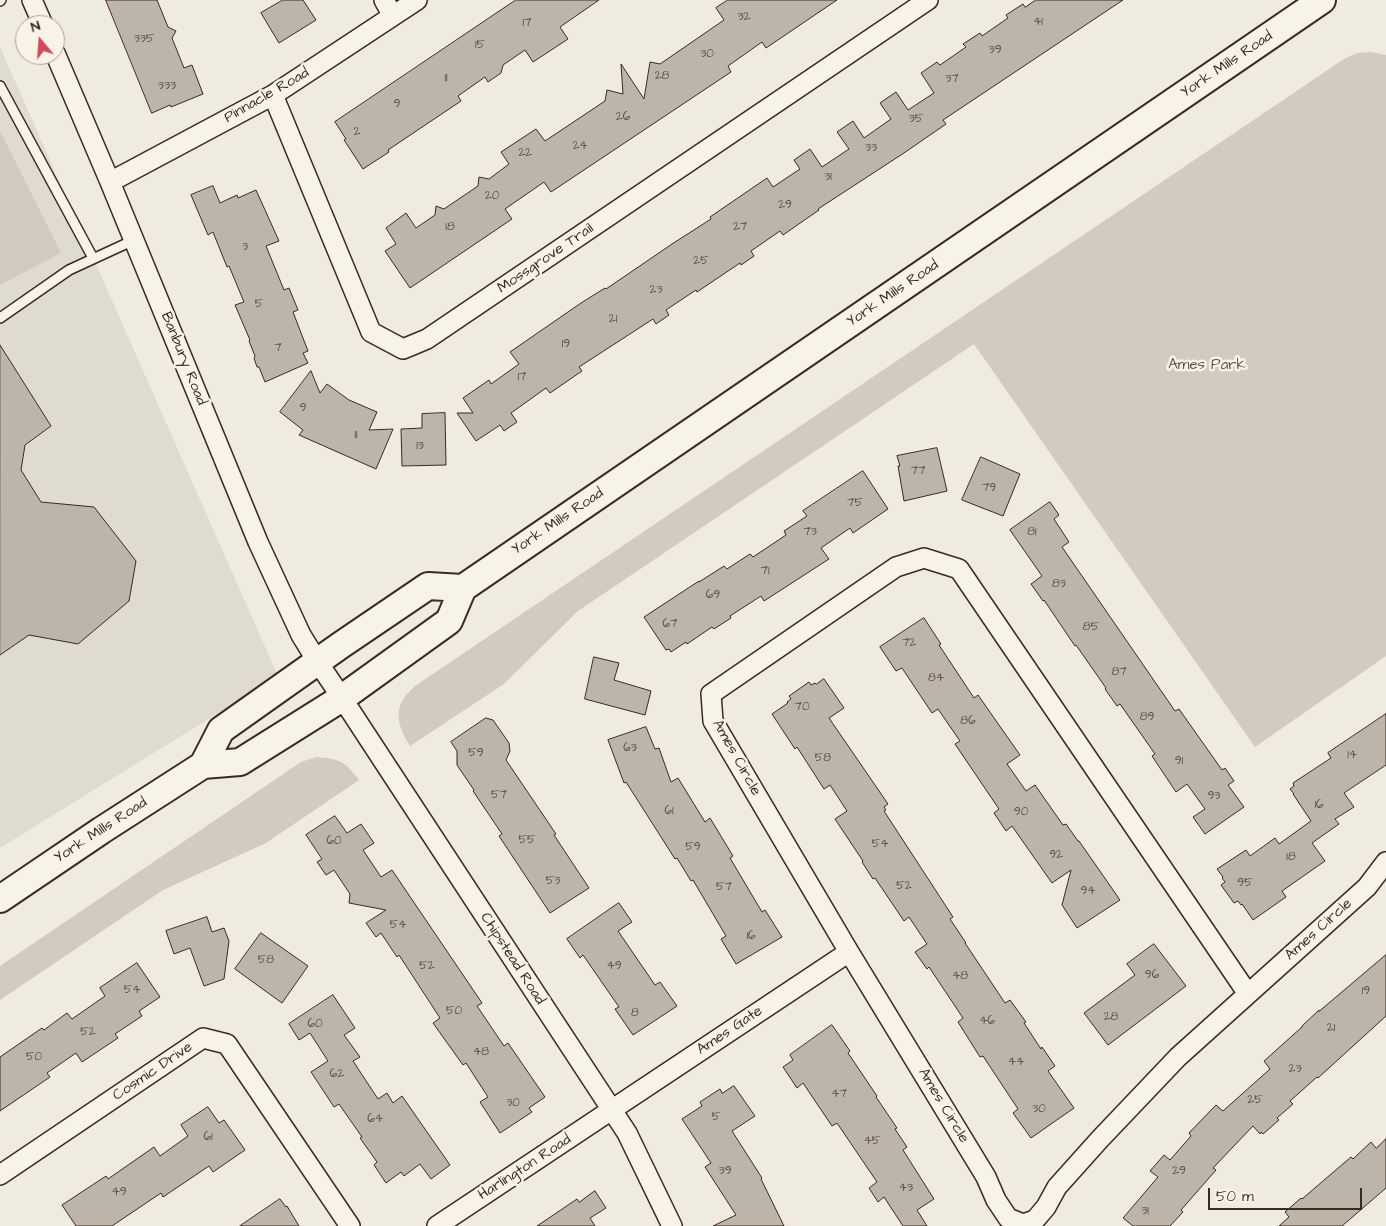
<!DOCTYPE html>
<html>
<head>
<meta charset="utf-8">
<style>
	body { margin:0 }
	#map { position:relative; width:1386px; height:1226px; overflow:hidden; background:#efebe0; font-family:"Architects Daughter",sans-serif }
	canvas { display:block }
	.north { position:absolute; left:15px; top:15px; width:50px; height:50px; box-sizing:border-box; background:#f7f3e8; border:1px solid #aca397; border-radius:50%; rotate:342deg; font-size:14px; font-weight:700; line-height:20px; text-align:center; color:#3b2a1e }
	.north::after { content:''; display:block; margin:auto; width:18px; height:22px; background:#d1495b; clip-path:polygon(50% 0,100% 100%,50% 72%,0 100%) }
	.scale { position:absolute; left:1208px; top:1188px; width:154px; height:22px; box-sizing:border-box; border:2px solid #3b2a1e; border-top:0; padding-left:6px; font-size:15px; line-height:18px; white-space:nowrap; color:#3b2a1e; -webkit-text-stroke:4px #f7f3e8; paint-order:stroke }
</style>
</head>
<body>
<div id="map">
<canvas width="1386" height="1226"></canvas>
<div class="north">N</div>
<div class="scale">50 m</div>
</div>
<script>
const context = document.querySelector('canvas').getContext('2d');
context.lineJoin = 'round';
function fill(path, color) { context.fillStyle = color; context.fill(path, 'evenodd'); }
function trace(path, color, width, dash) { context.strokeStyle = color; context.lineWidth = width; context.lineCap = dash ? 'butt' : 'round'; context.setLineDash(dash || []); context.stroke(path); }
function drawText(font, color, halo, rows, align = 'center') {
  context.font = font + ' "Architects Daughter",sans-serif'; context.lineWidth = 5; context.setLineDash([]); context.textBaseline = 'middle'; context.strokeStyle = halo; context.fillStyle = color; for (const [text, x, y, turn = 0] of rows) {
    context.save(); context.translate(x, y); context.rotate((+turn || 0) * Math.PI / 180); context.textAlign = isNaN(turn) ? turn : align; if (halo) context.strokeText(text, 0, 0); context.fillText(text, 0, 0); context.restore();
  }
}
const built = new Path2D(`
	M0 47 278 676 0 848Z`);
const green = new Path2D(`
	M1371 52 1386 55V656L1255 747 974 344 578 611 504 684 410 746C401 731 393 715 404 698 407 693 412 690 415 686L1344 59 1357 53Z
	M0 131 61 253 0 285Z
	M317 757C341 759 345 762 359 780L266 843 163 890 0 1000V966L301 762Z`);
const building = new Path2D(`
	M106 0H157L168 27 176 31 172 38 184 68 192 65 203 94 171 107 170 105 152 113Z
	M283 0H303L316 20 279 43 261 13Z
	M516 0H599L560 27 568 39 533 62 525 50 503 65 501 73 488 82 485 77 458 96 461 101 388 150 389 152 363 169 344 140 346 139 335 122Z
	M728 0H837L766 48 762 42 728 66 731 72 551 192 544 182 505 209 512 219 410 288 385 251 396 244 386 228 406 213 416 228 435 215 436 206 444 209 478 186 479 177 489 179 509 164 501 152 536 129 545 141 605 101 607 90 623 94 621 64 644 99 650 62 660 64 724 20 716 8Z
	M1036 0H1123L943 120 946 124 904 153 818 209 819 210 783 235 780 231 751 251 754 256 741 265 740 263 697 292 696 290 666 310 669 315 656 324 653 319 579 367 582 371 550 393 546 388 511 413 517 422 504 431 500 425 476 441 457 413H473L463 398 489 380 491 384 519 364 510 352 581 303 605 288 606 289 672 244 711 219 710 217 767 178 773 187 800 169 794 160 810 149 822 167 849 149 837 132 853 121 864 138 891 119 880 103 896 92 908 110 934 93 921 73 937 62 940 65 966 47 963 44 980 33 982 36 1008 18 1006 15 1023 4 1025 7Z
	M213 186 220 203 237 195 238 198 256 190 279 241 266 246 284 290 289 288 298 310 293 312 308 351 303 353 308 363 265 382 259 367H257L254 358 255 356 249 341 250 340 235 305 244 302 229 266 227 267 213 232 208 235 191 195Z
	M0 345 51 426 25 445 21 470 41 502 94 507 136 561 129 601 78 644 29 635 0 655Z
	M311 371 320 393 327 384 349 400 377 412 369 430 393 429 376 469 299 435 303 430 280 412Z
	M445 413 446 465 402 466 401 429 422 428V414Z
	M937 448 947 491 904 501 898 466H900L897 456Z
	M981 457 1020 474 1003 516 962 500Z
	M863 471 888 509 853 533 850 528 821 548 829 559 764 601 761 596 730 616 731 618 714 629 712 627 687 644 686 642 671 652 669 649 666 650 644 617 699 581V582L724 566 727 569 750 554 753 557 786 535 784 531 807 516 803 511Z
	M1050 502 1059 515 1054 519 1069 542 1062 547 1175 711 1179 709 1222 770 1225 768 1234 781 1228 785 1244 807 1205 834 1193 817 1205 809 1187 784 1176 792 1152 756 1155 754 1120 704 1117 706 1105 689 1106 688 1076 645 1075 646 1044 600 1043 601 1031 584 1042 576 1010 530Z
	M924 618 941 644 939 645 974 698 978 695 1020 755 1007 764 1026 791 1035 785 1063 825 1066 824 1078 841H1079L1120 900 1077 928 1062 905 1071 870 1052 883 1012 826 1006 831 994 813 999 809 955 744 960 741 938 709 932 713 902 668 896 671 880 647Z
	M594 657 619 663 614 680 651 691 645 715 585 699Z
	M824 679 844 708 829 718 888 804 884 807 886 810 884 811 953 917 950 919 966 943H965L1005 1003 1010 1000 1026 1022 1024 1023 1041 1049 1042 1047 1055 1066 1048 1071 1074 1108 1031 1138 1013 1113 1018 1109 983 1056 980 1057 958 1022 963 1018 929 967 927 969 915 952 927 944 909 917 904 921 875 878 873 879 862 862 863 861 835 819 847 811 830 785 824 789 797 747 795 749 772 714 788 703 787 702 791 699 789 696 809 682 811 685 815 683 816 684Z
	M1386 714V765L1344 793 1354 807 1335 819 1339 824 1312 843 1325 861 1282 891 1286 897 1253 920 1242 904 1241 905 1238 901 1234 903 1221 885 1225 882 1222 878 1223 877 1217 869 1246 850 1250 856 1275 838 1279 844 1311 821 1293 794H1294L1290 789 1294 786 1293 783 1331 758 1328 753Z
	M486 718 493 720 509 743 510 751 506 760 556 834 554 835 589 888 550 913 499 836 502 834 473 791 474 790 457 765V751L451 742Z
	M646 727 655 749 659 748 671 782 678 778 705 822 710 818 733 856 730 858 762 912 765 910 782 937 736 964 721 939 726 936 693 880 691 881 677 858 675 859 626 782 624 783 608 740Z
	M335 816 347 833 361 824 374 843 363 850 381 877 392 870 482 1003 477 1006 504 1046 508 1043 545 1097 529 1108 532 1112 500 1133 480 1102 488 1097 466 1063 463 1065 433 1023 440 1018 399 955 397 957 381 933 376 937 366 923 386 910 349 903 350 894 334 870 326 875 317 862 322 859 306 835Z
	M619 903 632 922 618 931 655 985 660 982 677 1006 633 1035 615 1009 619 1007 583 955 580 958 567 939Z
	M207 917 212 932 224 928 229 941 224 979 204 986 190 948 174 954 166 931Z
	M261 933 308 966 282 1003 235 969Z
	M1154 944 1186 986 1108 1045 1084 1013 1135 975 1127 964Z
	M1386 955V1016L1318 1078 1317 1077 1290 1101 1293 1104 1277 1118 1279 1120 1263 1134 1261 1132 1260 1134 1253 1126 1213 1168 1216 1170 1181 1210 1183 1212 1170 1226H1133L1123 1218 1158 1177 1150 1171 1164 1155 1170 1160 1191 1136 1189 1133 1216 1105 1223 1111 1270 1069 1264 1061 1302 1027V1026L1319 1010V1011Z
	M137 963 160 997 139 1011 142 1016 115 1034 118 1038 82 1062 76 1053 47 1073 50 1077 0 1111V1057L42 1028 44 1030 67 1013 72 1019 105 996 100 988Z
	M333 995 355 1028 344 1035 360 1057 353 1061 378 1099 387 1093 393 1103 402 1096 450 1165 431 1179 420 1164 404 1176 401 1172 386 1183 374 1165 377 1162 360 1138 362 1137 339 1104 334 1107 311 1072 328 1061 310 1033 299 1040 289 1024Z
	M832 1025 850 1051 848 1053 877 1096 876 1097 897 1128 895 1129 907 1147 903 1150 934 1199 917 1210 927 1226H903L884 1197 878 1202 869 1188 877 1182 837 1123 832 1126 803 1083 797 1088 783 1067 793 1060 790 1055Z
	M734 1086 755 1116 732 1131 762 1178 761 1179 784 1226H713L736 1215 705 1167 711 1163 682 1119 702 1106 700 1102 720 1089 722 1093Z
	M208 1107 219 1123 224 1120 245 1150 213 1172 209 1166 163 1197 161 1193 112 1226H76L62 1205 106 1176 108 1179 154 1147 160 1156 188 1136 181 1125Z
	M1386 1139V1188L1342 1226H1279L1289 1217 1285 1212 1301 1198 1302 1199 1351 1157 1353 1159 1371 1142 1376 1148Z
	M595 1191 606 1208 590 1218 595 1226H537L577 1199 579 1202Z
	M280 1199 286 1207 287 1206 299 1226H240Z`);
const service = new Path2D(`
	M0 1 1 0
	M0 86 93 258
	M0 318 69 270 134 240`);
const minor = new Path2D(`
	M32 0 43 25
	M384 0 393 16
	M55 53 110 182 258 542 301 635 317 661 342 698 627 1133 672 1226
	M273 95 371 332 403 349 427 339 928 0
	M110 182 273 95 417 0
	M1248 994 959 569 924 558 896 567 711 694 713 721 849 952 986 1177 996 1200 1008 1218 1023 1224 1035 1220 1046 1207 1057 1187 1100 1139 1178 1057 1367 887 1386 862
	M0 1175 203 1038 227 1044 350 1226
	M437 1226 849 952`);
const secondary = new Path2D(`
	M203 765 221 730 341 645 428 586 463 588
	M0 899 102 830 203 765 240 762 342 698 449 621 463 588 1322 0`);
const numberNames = [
	["32",744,17],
	["41",1038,22],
	["17",527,23],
	["335",144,39],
	["15",480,45],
	["39",995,50],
	["30",707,54],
	["28",662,76],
	["11",446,78],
	["37",952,79],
	["333",167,86],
	["9",397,104],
	["26",623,117],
	["35",916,119],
	["2",357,132],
	["24",580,146],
	["33",871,148],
	["22",525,153],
	["31",828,177],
	["20",492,196],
	["29",785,205],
	["18",450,227],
	["27",740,227],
	["3",245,247],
	["25",701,261],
	["23",656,290],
	["5",259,304],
	["21",613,319],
	["19",566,344],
	["7",278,348],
	["17",522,377],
	["9",303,408],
	["11",356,435],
	["13",420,446],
	["77",918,471],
	["79",989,488],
	["75",855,503],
	["73",810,532],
	["81",1032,532],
	["71",765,571],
	["83",1059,584],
	["69",713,595],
	["67",670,624],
	["85",1091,627],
	["72",909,643],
	["87",1119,672],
	["84",936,678],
	["70",802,707],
	["89",1147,717],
	["86",968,721],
	["63",630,748],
	["59",476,753],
	["14",1352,755],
	["58",823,758],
	["91",1179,761],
	["57",499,795],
	["93",1214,796],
	["16",1319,805],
	["61",669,811],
	["90",1021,812],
	["55",527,840],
	["60",334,841],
	["54",880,844],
	["59",693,847],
	["92",1056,855],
	["18",1291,857],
	["53",553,881],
	["95",1245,883],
	["52",904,886],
	["57",724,887],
	["94",1088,891],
	["54",398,925],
	["16",751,936],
	["58",266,960],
	["52",427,966],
	["49",614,966],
	["96",1152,975],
	["48",960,976],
	["54",132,990],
	["19",1366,991],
	["50",454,1011],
	["8",635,1013],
	["28",1111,1017],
	["46",987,1021],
	["60",315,1024],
	["21",1331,1028],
	["52",88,1032],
	["48",481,1052],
	["50",34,1057],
	["44",1016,1062],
	["23",1295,1069],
	["62",337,1074],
	["47",839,1094],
	["25",1255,1100],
	["30",513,1103],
	["30",1039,1109],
	["5",716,1117],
	["64",375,1119],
	["61",208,1137],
	["45",872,1141],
	["39",725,1171],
	["29",1179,1171],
	["43",906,1188],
	["49",119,1192],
	["31",1145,1211]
];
const streetNames = [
	["York Mills Road",1227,65,-34],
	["Pinnacle Road",267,96,-30],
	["Mossgrove Trail",546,259,-34],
	["York Mills Road",893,294,-34],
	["Banbury Road",183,359,68],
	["York Mills Road",558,522,-34],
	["Ames Circle",736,758,61],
	["York Mills Road",101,831,-33],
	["Ames Circle",1319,930,-42],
	["Chipstead Road",512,959,57],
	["Ames Gate",730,1031,-34],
	["Cosmic Drive",153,1072,-34],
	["Ames Circle",943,1106,59],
	["Harlington Road",525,1168,-33]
];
const parkNames = [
	["Ames Park",1207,366]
];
fill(built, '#e0dbd0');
fill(green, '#d1cbc0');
fill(building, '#bdb5aa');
trace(building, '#3b2a1e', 1);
trace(service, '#3b2a1e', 12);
trace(minor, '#3b2a1e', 22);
trace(secondary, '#3b2a1e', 30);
trace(service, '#f7f3e8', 9);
trace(minor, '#f7f3e8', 19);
trace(secondary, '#f7f3e8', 26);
drawText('12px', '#5c4d41', null, numberNames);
drawText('15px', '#3b2a1e', '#f7f3e8', streetNames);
drawText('15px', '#605246', '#f7f3e8', parkNames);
</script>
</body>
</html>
